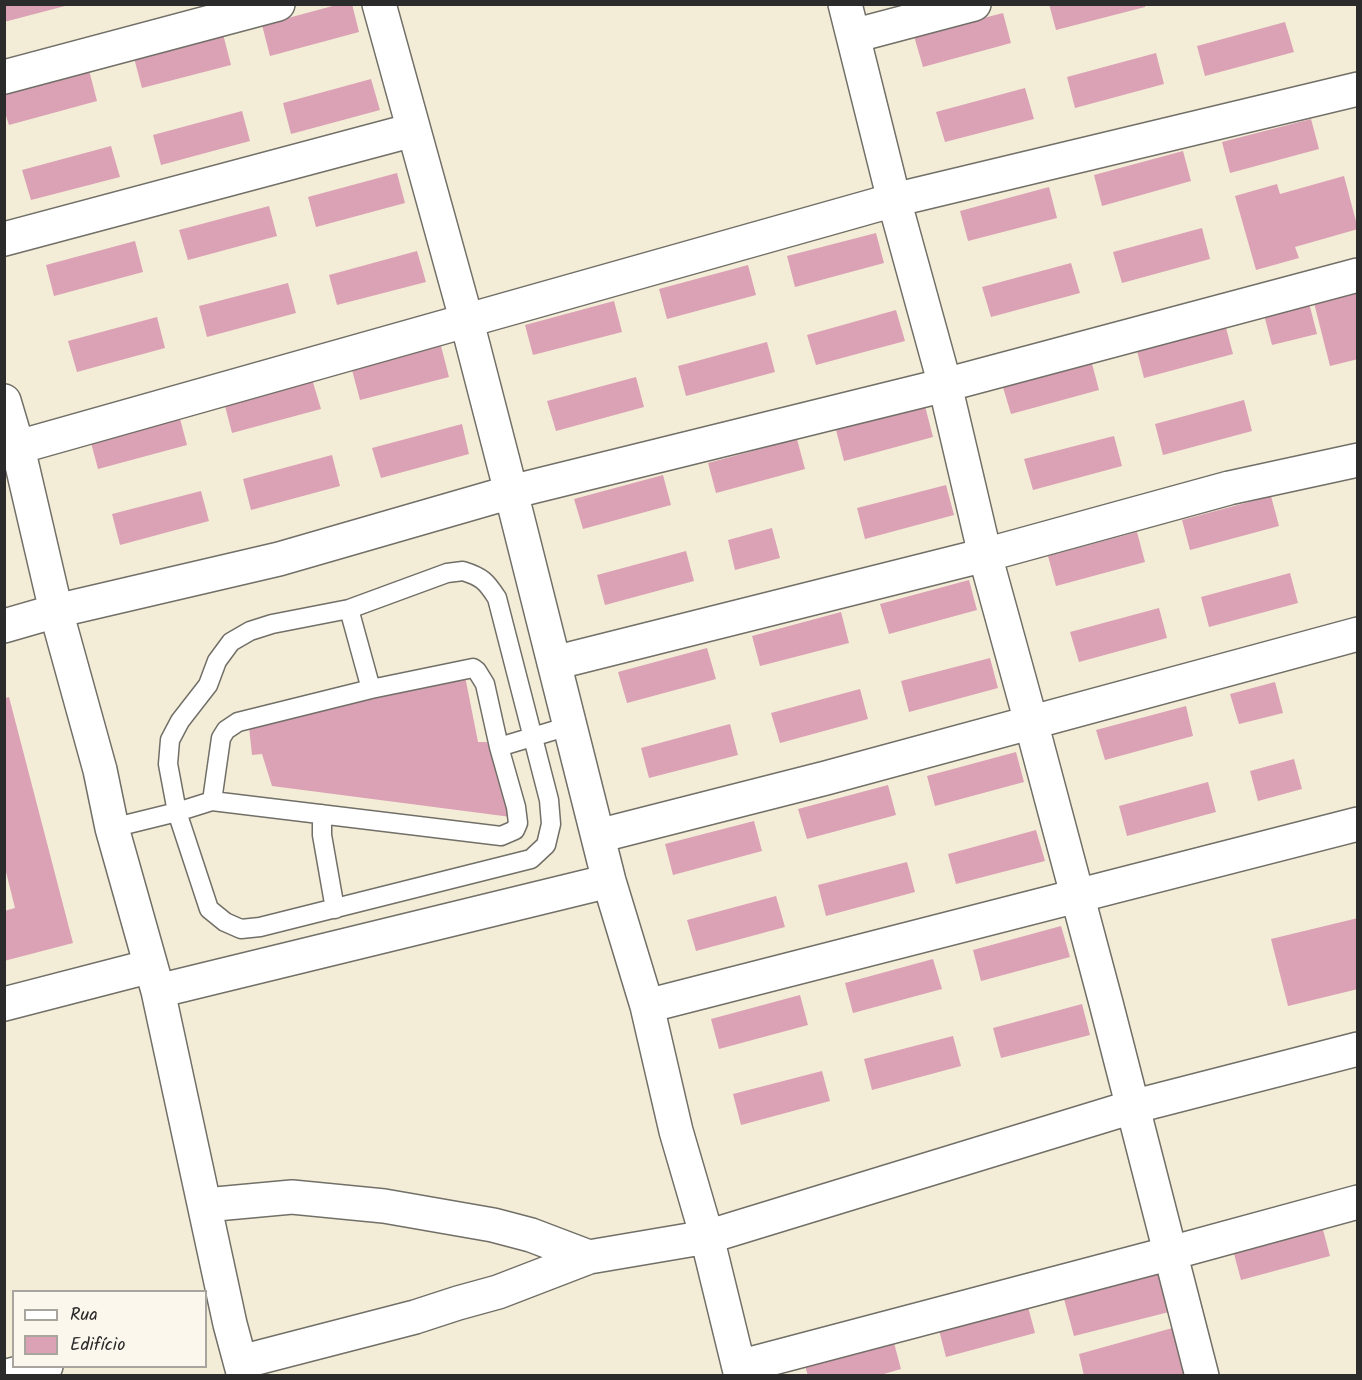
<!DOCTYPE html>
<html>
<head>
<meta charset="utf-8">
<style>
	body { margin:0 }
	#map { position:relative; width:1362px; height:1380px; overflow:hidden; background:#f3edd7; font-family:Kalam,sans-serif }
	canvas { display:block }
	.frame { position:absolute; inset:0; border:6px solid #2b2b2b; pointer-events:none }
	.legend { position:absolute; left:12px; top:1290px; width:195px; height:78px; box-sizing:border-box; background:#fbf7ec; border:2px solid #a8a59f; margin:0; padding:8px 10px; list-style:none; font-size:18px; color:#2b2b2b }
	.legend li { display:flex; align-items:center; gap:12px; height:30px }
	.legend b { width:30px; border:2px solid #a8a59f }
</style>
</head>
<body>
<div id="map">
<canvas width="1362" height="1380"></canvas>
<div class="frame"></div>
<ul class="legend">
<li><b style="height:8px;background:#fff"></b>Rua</li>
<li><b style="height:16px;background:#dba1b5"></b>Edifício</li>
</ul>
</div>
<script>
const context = document.querySelector('canvas').getContext('2d');
context.lineJoin = 'round';
function fill(path, color) { context.fillStyle = color; context.fill(path, 'evenodd'); }
function trace(path, color, width, dash) { context.strokeStyle = color; context.lineWidth = width; context.lineCap = dash ? 'butt' : 'round'; context.setLineDash(dash || []); context.stroke(path); }
const building = new Path2D(`
	M4 4H69V5L4 22Z
	M340 4H352L359 32 270 56 262 25Z
	M1049 4H1145V7L1056 30Z
	M1003 13 1011 43 923 67 914 36Z
	M1285 22 1294 52 1205 76 1197 46Z
	M223 34 231 65 142 88 134 58Z
	M1156 53 1164 84 1075 108 1067 77Z
	M89 70 97 101 9 125 4 110V93Z
	M371 79 380 110 291 134 283 103Z
	M1025 88 1034 119 945 142 936 112Z
	M242 111 250 141 161 165 153 135Z
	M1311 119 1319 149 1230 173 1222 142Z
	M111 146 120 177 31 200 22 170Z
	M1183 151 1191 181 1102 206 1094 175Z
	M397 173 405 203 316 227 308 197Z
	M1344 176 1358 229 1295 247 1299 258 1256 270 1235 196 1277 184 1280 194Z
	M1049 187 1057 218 968 241 960 211Z
	M269 206 277 236 188 260 179 230Z
	M1202 228 1210 259 1122 283 1113 252Z
	M876 233 884 263 795 287 787 256Z
	M135 241 143 272 54 296 46 265Z
	M417 251 426 282 337 305 329 275Z
	M1071 263 1080 293 991 317 982 287Z
	M748 265 756 295 667 319 659 289Z
	M288 283 296 313 207 337 199 306Z
	M1358 288V359L1330 366 1313 299Z
	M614 301 622 332 533 355 525 325Z
	M1309 303 1317 334 1272 345 1264 315Z
	M896 310 905 341 816 365 807 335Z
	M157 317 165 348 77 372 68 341Z
	M1225 324 1233 354 1144 378 1136 347Z
	M767 342 775 372 686 396 678 366Z
	M441 346 449 377 360 400 352 370Z
	M1091 360 1099 390 1011 414 1002 384Z
	M636 377 644 407 556 431 547 401Z
	M312 379 321 409 232 433 224 402Z
	M1244 400 1252 431 1163 455 1155 424Z
	M925 406 933 437 844 461 836 430Z
	M179 415 187 445 98 469 90 439Z
	M462 424 469 454 381 478 372 448Z
	M1114 436 1122 466 1033 490 1024 459Z
	M797 439 805 469 716 493 708 463Z
	M332 455 340 486 251 510 243 479Z
	M663 475 671 505 583 529 574 499Z
	M946 485 954 515 865 539 857 508Z
	M201 491 209 521 120 545 112 514Z
	M1271 496 1279 526 1190 550 1182 520Z
	M772 528 780 558 735 570 728 540Z
	M1137 532 1145 562 1056 586 1048 556Z
	M686 551 694 581 605 605 597 575Z
	M1290 573 1298 603 1209 627 1201 597Z
	M969 580 977 610 889 634 880 604Z
	M1159 608 1167 638 1079 662 1070 632Z
	M841 612 849 643 760 666 752 636Z
	M707 648 716 679 627 703 618 672Z
	M990 658 998 688 909 712 901 681Z
	M464 671 478 742H487L511 817 272 786 262 754 252 755 249 727Z
	M1275 682 1283 713 1239 724 1230 694Z
	M860 689 868 719 780 743 771 713Z
	M9 697 73 943 4 961V911L15 908 5 868V698Z
	M1186 706 1193 736 1105 760 1096 730Z
	M730 724 738 755 649 778 641 748Z
	M1016 752 1024 782 935 806 927 776Z
	M1294 759 1302 789 1258 801 1250 771Z
	M1208 782 1216 812 1127 836 1119 806Z
	M888 785 896 815 807 839 798 809Z
	M754 821 762 851 673 875 665 844Z
	M1036 830 1045 861 956 884 948 854Z
	M907 862 915 892 826 916 818 885Z
	M776 896 785 927 696 951 687 920Z
	M1358 918V989L1288 1006 1271 939Z
	M1061 926 1070 957 981 981 973 950Z
	M933 959 942 989 853 1013 845 983Z
	M800 995 808 1025 719 1049 711 1019Z
	M1082 1004 1090 1035 1001 1058 993 1028Z
	M953 1036 961 1066 872 1090 864 1059Z
	M822 1071 830 1101 741 1125 733 1094Z
	M1322 1226 1330 1256 1241 1280 1233 1250Z
	M1160 1263 1173 1311 1074 1336 1061 1288Z
	M1027 1303 1035 1333 946 1357 938 1326Z
	M1176 1327 1189 1376H1084L1079 1354Z
	M893 1339 901 1369 877 1376H808L804 1362Z`);
const lane = new Path2D(`
	M463 571C482 577 486 581 497 598L549 800 551 824 546 845 531 859 260 927 241 929 225 922 209 909 177 812 168 764 170 740 180 721 208 685 217 661 231 642 250 631 272 624 349 609 447 573Z
	M349 609 371 689
	M473 668 477 671 485 684 499 747 516 807 518 823 515 830 501 836 212 801 221 738 226 730 238 722 371 689Z
	M499 747 569 726
	M322 814V835L335 909
	M112 828 177 812 212 801`);
const street = new Path2D(`
	M379 4 467 322 511 492 609 881 647 1006 676 1131 707 1237 741 1376
	M845 4 894 200 945 385 985 555 1031 722 1106 1003 1202 1376
	M853 36 974 4
	M4 77 278 4
	M4 239 413 130
	M4 401 18 448 56 611 100 770 112 828 158 991 230 1324 244 1376
	M4 451 894 200 1358 89
	M4 626 56 611 279 559 511 492 945 385 1358 275
	M554 663 985 555 1229 488 1358 460
	M598 836 826 778 1358 634
	M158 991 609 881
	M4 1004 151 966
	M647 1006 1358 824
	M205 1205 292 1197 384 1206 493 1225 531 1235 589 1257
	M241 1362 415 1317 458 1303 498 1292 589 1257 707 1237 1132 1107 1358 1049
	M739 1367 1171 1253 1358 1202
	M7 1376 46 1366`);
fill(building, '#dba1b5');
trace(lane, '#716f67', 21);
trace(street, '#716f67', 36);
trace(lane, '#fff', 18);
trace(street, '#fff', 33);
</script>
</body>
</html>
